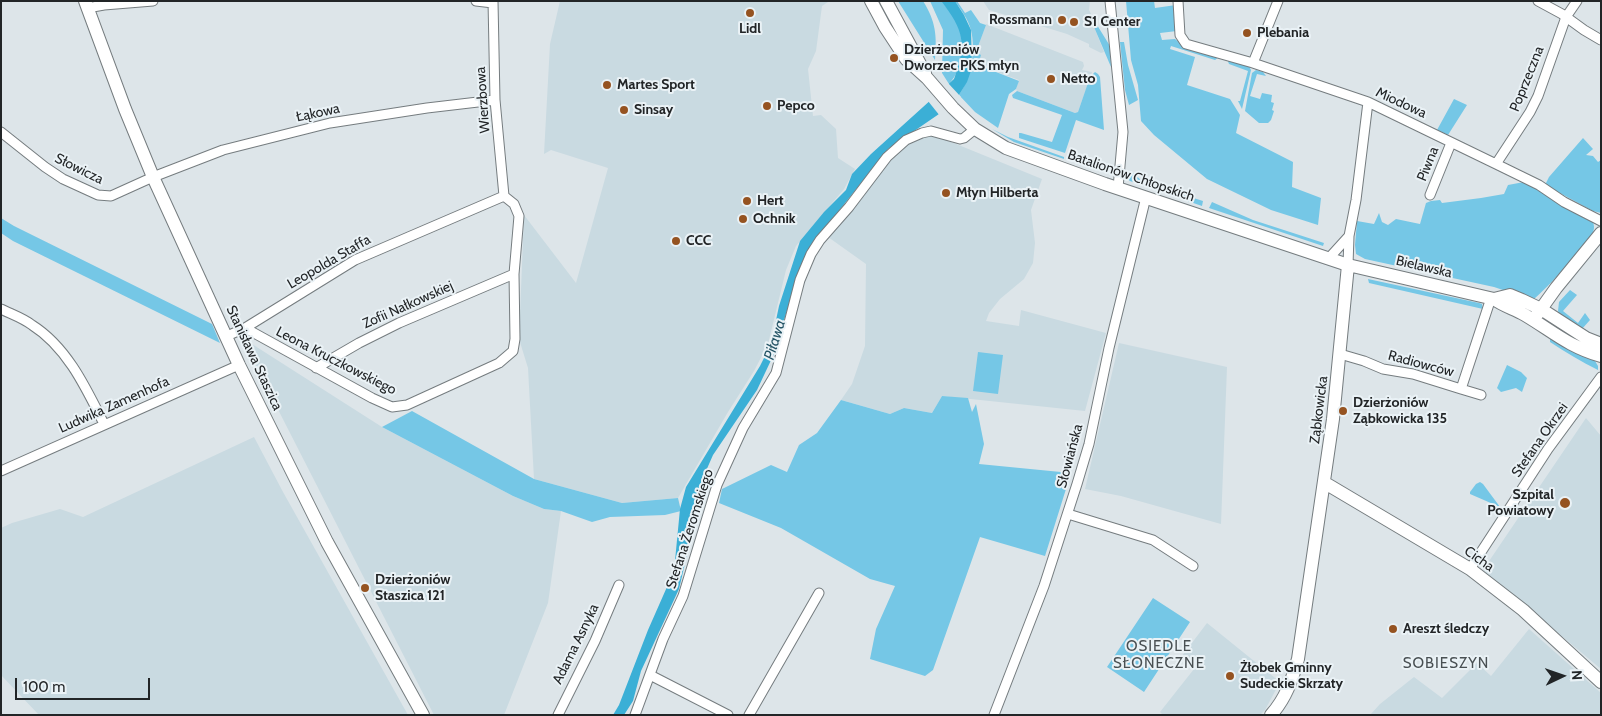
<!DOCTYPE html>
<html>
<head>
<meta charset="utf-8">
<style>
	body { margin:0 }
	#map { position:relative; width:1602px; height:716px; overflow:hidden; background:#dde5e9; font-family:Cabin,sans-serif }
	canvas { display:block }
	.frame { position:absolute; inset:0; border:2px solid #222527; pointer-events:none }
	.north { position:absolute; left:1537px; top:651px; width:50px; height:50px; -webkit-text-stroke:4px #eaf2f6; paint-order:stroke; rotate:87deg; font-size:14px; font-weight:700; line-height:20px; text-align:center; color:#222527 }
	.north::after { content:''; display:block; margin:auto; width:18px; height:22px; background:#222527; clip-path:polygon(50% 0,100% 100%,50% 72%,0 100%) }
	.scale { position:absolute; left:15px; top:678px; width:135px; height:22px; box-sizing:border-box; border:2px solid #222527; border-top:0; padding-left:6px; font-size:15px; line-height:18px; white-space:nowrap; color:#222527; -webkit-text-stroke:4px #eaf2f6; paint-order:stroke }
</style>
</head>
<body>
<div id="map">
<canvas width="1602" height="716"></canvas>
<div class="frame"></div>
<div class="north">N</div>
<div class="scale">100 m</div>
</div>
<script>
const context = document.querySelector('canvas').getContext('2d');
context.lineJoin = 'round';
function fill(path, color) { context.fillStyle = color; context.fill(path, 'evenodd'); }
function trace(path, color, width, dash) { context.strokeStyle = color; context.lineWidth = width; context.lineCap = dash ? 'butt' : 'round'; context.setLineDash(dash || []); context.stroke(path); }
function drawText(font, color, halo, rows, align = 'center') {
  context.font = font + ' Cabin,sans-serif'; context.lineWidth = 4; context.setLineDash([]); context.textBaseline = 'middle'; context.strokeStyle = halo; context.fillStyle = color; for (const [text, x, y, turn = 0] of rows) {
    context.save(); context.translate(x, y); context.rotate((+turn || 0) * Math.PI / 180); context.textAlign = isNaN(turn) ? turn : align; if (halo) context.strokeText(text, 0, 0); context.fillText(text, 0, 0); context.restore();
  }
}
const built = new Path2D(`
	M560 1 828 2 822 6 816 51 808 69 813 116 821 115 836 129 838 158 855 169 844 189 796 246 786 270 768 344 754 371 728 412 678 498 622 503 534 479 528 368 519 339 524 215 576 283 608 168 551 150 544 154 550 44Z
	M983 1H1090L1089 10 1097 25 1094 27 1104 52 1101 53 1089 47V44L1067 34 989 10Z
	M986 24 1083 62 1084 66 1082 70 1092 72 1078 112 1075 113 1017 91 1016 89 1019 80 978 65 976 53Z
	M927 135 939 137 1042 179 1031 210 1035 243 1033 263 1024 279 1000 299 989 313 986 321 1019 326 1021 310 1106 333 1085 411 942 396 932 413 904 408 890 414 841 400 852 384 865 346 866 264 828 237 892 155 916 138Z
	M241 337 382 427 513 496 544 509 561 511 548 603 504 715H434Z
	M1119 343 1227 367 1221 524 1121 496 1085 489Z
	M1586 418 1601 436V669L1483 570Z
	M254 437 283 492 408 715H39L1 675V528L12 523 60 509 83 517Z
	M1207 623 1280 682 1265 710 1260 715H1163L1160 712 1194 669 1182 656Z
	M1529 629 1601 693V715H1370L1380 704 1414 677 1442 698 1477 663 1491 676Z`);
const green = new Path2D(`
	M898 1H923C936 22 937 35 935 60Z
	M930 1H941C946 7 952 13 956 20 966 40 964 68 949 84L942 73 943 30Z
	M955 1H957L965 13 971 10 980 23 986 25 976 52 981 55 978 65 1019 81 1016 89 1009 94 998 128 975 112 959 95C971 77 976 51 971 30 968 19 961 10 955 1Z
	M1126 1H1154L1155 8 1176 5 1177 31 1160 33 1162 40 1175 39 1188 49 1219 57 1215 60 1171 46 1170 49 1195 57 1187 85 1230 99 1240 115 1236 133 1293 162 1292 187 1321 198 1318 225 1271 210 1207 179 1154 135 1141 121 1138 85 1131 60Z
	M1097 25 1110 46 1111 67 1094 27Z
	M1120 42H1124L1128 65 1138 100 1129 105 1125 90Z
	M1227 59 1249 66 1251 70 1242 109 1238 101H1240L1248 71 1229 64Z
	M1256 70 1263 72 1266 76 1257 74 1250 96 1260 99 1262 93 1272 95 1271 102 1274 103 1272 110 1274 111 1271 120 1268 123H1259L1245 111 1252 73Z
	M1095 72 1098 74 1100 77 1104 130 1076 120 1065 153 1019 138V133H1021L1052 142 1062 115 1013 98 1012 95 1017 91 1075 113 1078 112 1090 77Z
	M1454 99 1467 105 1448 135 1437 130Z
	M992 129 1008 137 1064 157V159L1014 142Z
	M1583 138 1593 149 1586 155 1593 156 1598 162 1601 160V213L1593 211 1545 185 1549 177Z
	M1124 172H1132L1143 182 1203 201 1202 206 1130 181 1126 178Z
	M1524 182 1590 218C1594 222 1595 227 1593 232 1587 246 1546 289 1533 300L1494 287 1365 259 1356 254 1355 245 1357 221 1374 224 1379 213 1382 222 1388 225 1396 219 1420 224 1426 203 1431 201 1440 200 1442 203 1481 198 1504 194 1508 185Z
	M1212 202 1253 220 1324 243 1323 246 1209 208Z
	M1 218 14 226 212 324 220 343 13 241 1 233Z
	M1368 279 1479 303 1482 304 1483 309 1369 283Z
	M1570 290 1577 295 1563 311 1578 323 1585 313 1590 320 1582 329 1560 315 1558 311 1559 302Z
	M1550 337 1595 361 1598 366V370C1582 362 1565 352 1550 342Z
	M978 352 1003 355 998 394 973 391Z
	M1507 365 1521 372 1527 378 1522 392 1516 388 1501 392 1497 388Z
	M942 396 968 398 972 412 976 404 984 444 979 464 1071 473 1045 556 980 537 933 670 925 676 870 659 876 629 895 586 870 579 781 528 719 503 722 489 771 465 787 472 799 445 817 433 841 400 890 414 904 408 932 413Z
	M412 411 534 479 622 503 678 498 681 511 665 515 610 517 592 522 561 511 544 509 513 496 382 427Z
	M1480 482 1483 484 1500 507 1470 494V492L1476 484Z
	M1153 598 1190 622 1144 692 1107 667Z`);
const water = new Path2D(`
	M941 1H955L964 15 971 30 972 68 967 82 959 95 939 114 888 149 811 246 794 288 773 356 757 390 713 455 702 480 695 499 690 542 679 589 641 671 633 701 624 715H613L619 705 648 630 674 571 680 509 686 487 760 366 771 344 779 306 800 241 824 212 846 190 852 174 871 154 954 79C967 44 964 30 941 1Z`);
const pier = new Path2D(`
	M948 83 961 97 940 116 928 101Z`);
const street = new Path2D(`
	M476 1 493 3
	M493 1 495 100 504 196
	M1110 1 1123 132 1118 188
	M1178 1 1180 35 1186 44 1253 63 1368 102 1496 164 1539 185 1564 202 1601 221
	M1538 1 1562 14 1584 30 1601 40
	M87 8 104 5 153 1
	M1253 63 1278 1
	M1 132 45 167 63 179 98 195 111 196 153 177 223 150 330 123 427 108 495 100
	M1496 164 1530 112 1538 96 1566 17 1577 1
	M1430 195 1451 143
	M1329 258 1349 236
	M1348 265 1349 236 1356 200 1368 102
	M1 309C11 314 23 318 32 325 67 347 86 388 104 424
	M245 328 372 398 392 407 407 405 499 363 513 351 515 339 514 274 519 216 514 204 504 196
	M227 336 245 328 355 260 504 196
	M1340 354 1364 361 1383 369 1413 374 1461 389 1491 298
	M316 368 359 343 399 323 514 274
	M1461 389 1481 395
	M1 471 239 365
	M1068 514 1153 540 1193 566
	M1470 569 1548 449 1601 377
	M650 675 728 715
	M558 715 595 641 619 585
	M635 715 663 639 683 596 717 485 743 428 776 373 800 280 811 254 820 240 849 207 887 157 906 140 922 133 931 131 960 139 964 138 975 129
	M749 715 819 593
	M994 715 1044 586 1077 484 1089 444 1109 348 1146 197`);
const secondary = new Path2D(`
	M85 1 125 109 153 177 239 365 327 542 423 715
	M871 1 885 27 906 59 927 78 953 108 975 129 1006 148 1105 184 1348 265 1494 299C1503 306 1515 309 1525 315 1552 331 1569 347 1601 356
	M886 1 925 73
	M1494 299 1510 295 1522 300 1541 309 1586 338 1601 344
	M1536 316 1556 288 1601 233
	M1325 483 1470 569 1523 610 1601 682
	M1271 715C1286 698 1292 680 1298 659L1333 419 1348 265`);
const markers = [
	[750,13,5,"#955321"],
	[1062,20,5,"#955321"],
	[1074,22,5,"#955321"],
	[1247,33,5,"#955321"],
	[894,58,5,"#955321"],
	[1051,79,5,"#955321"],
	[607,85,5,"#955321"],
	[767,106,5,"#955321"],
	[624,110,5,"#955321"],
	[946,193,5,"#955321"],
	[747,201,5,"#955321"],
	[743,219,5,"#955321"],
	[676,241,5,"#955321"],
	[1343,411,5,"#955321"],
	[1565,503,6,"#955321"],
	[365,588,5,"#955321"],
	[1393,629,5,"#955321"],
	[1230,676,5,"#955321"]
];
const poiNames = [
	["Rossmann",1052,20,"right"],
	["S1 Center",1084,22],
	["Lidl",750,29,"center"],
	["Plebania",1257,33],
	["Dzierżoniów",904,50],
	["Dworzec PKS młyn",904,66],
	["Netto",1061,79],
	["Martes Sport",617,85],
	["Pepco",777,106],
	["Sinsay",634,110],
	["Młyn Hilberta",956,193],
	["Hert",757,201],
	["Ochnik",753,219],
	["CCC",686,241],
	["Dzierżoniów",1353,403],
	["Ząbkowicka 135",1353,419],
	["Szpital",1554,495,"right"],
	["Powiatowy",1554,511,"right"],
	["Dzierżoniów",375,580],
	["Staszica 121",375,596],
	["Areszt śledczy",1403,629],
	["Żłobek Gminny",1240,668],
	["Sudeckie Skrzaty",1240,684]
];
const streetNames = [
	["Poprzeczna",1527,79,-68],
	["Wierzbowa",483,100,-94],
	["Miodowa",1401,103,25],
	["Łąkowa",318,113,-12],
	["Piwna",1428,164,-68],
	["Słowicza",79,169,26],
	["Batalionów Chłopskich",1131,176,19],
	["Leopolda Staffa",329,262,-30],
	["Bielawska",1424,267,13],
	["Zofii Nałkowskiej",408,305,-24],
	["Stanisława Staszica",254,358,65],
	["Leona Kruczkowskiego",336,361,27],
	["Radiowców",1421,364,15],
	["Ludwika Zamenhofa",114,405,-24],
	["Ząbkowicka",1319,410,-83],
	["Stefana Okrzei",1540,440,-55],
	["Słowiańska",1070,456,-75],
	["Stefana Żeromskiego",690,529,-72],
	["Cicha",1479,559,35],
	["Adama Asnyka",576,644,-64]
];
const waterNames = [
	["Piława",775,340,-73]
];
const neighbourhoodNames = [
	["OSIEDLE",1159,647],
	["SŁONECZNE",1159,664],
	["SOBIESZYN",1446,664]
];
fill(built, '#c9dae1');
fill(green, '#75c7e6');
fill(water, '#3bafd6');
fill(pier, '#dde5e9');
trace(street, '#757c7f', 11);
trace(secondary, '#757c7f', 14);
trace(street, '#fff', 9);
trace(secondary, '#fff', 12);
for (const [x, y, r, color] of markers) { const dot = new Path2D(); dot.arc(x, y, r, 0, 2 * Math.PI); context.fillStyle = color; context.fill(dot); trace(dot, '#eaf2f6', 2); }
drawText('bold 14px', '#222527', '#eaf2f6', poiNames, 'left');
drawText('14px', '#222527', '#eaf2f6', streetNames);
drawText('italic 15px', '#255465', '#eaf2f6', waterNames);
context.letterSpacing = '1px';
drawText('15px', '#495053', '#eaf2f6', neighbourhoodNames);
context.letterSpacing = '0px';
</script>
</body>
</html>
